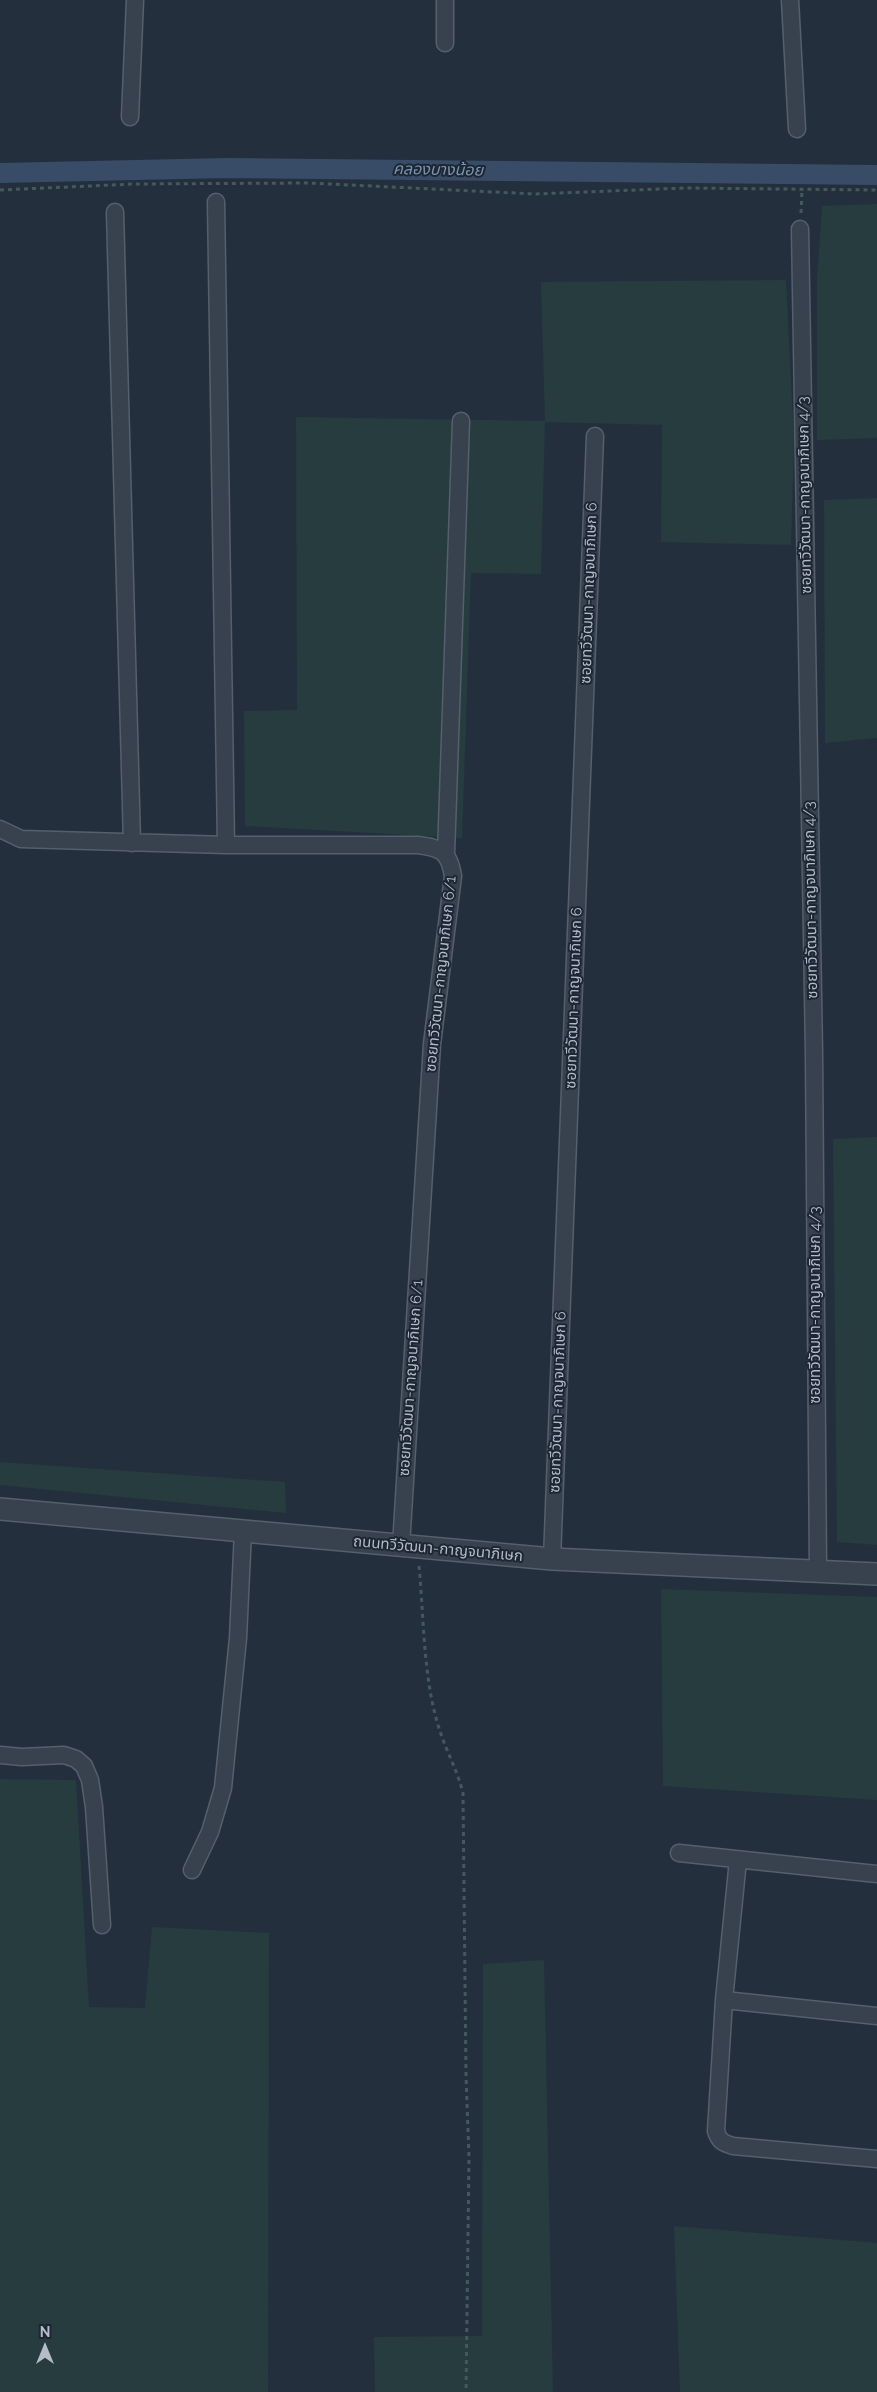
<!DOCTYPE html>
<html>
<head>
<meta charset="utf-8">
<style>
	body { margin:0 }
	#map { position:relative; width:877px; height:2392px; overflow:hidden; background:#242f3e; font-family:Raleway,sans-serif }
	canvas { display:block }
	.north { position:absolute; left:20px; top:2322px; width:50px; height:50px; -webkit-text-stroke:4px #1d2633; paint-order:stroke; rotate:0deg; font-size:14px; font-weight:700; line-height:20px; text-align:center; color:#b4bcc9 }
	.north::after { content:''; display:block; margin:auto; width:18px; height:22px; background:#b4bcc9; clip-path:polygon(50% 0,100% 100%,50% 72%,0 100%) }
</style>
</head>
<body>
<div id="map">
<canvas width="877" height="2392"></canvas>
<div class="north">N</div>
</div>
<script>
const context = document.querySelector('canvas').getContext('2d');
context.lineJoin = 'round';
function fill(path, color) { context.fillStyle = color; context.fill(path, 'evenodd'); }
function trace(path, color, width, dash) { context.strokeStyle = color; context.lineWidth = width; context.lineCap = dash ? 'butt' : 'round'; context.setLineDash(dash || []); context.stroke(path); }
function drawText(font, color, halo, rows, align = 'center') {
  context.font = font + ' Raleway,"Noto Sans Thai",sans-serif'; context.lineWidth = 4; context.setLineDash([]); context.textBaseline = 'middle'; context.strokeStyle = halo; context.fillStyle = color; for (const [text, x, y, turn = 0] of rows) {
    context.save(); context.translate(x, y); context.rotate((+turn || 0) * Math.PI / 180); context.textAlign = isNaN(turn) ? turn : align; if (halo) context.strokeText(text, 0, 0); context.fillText(text, 0, 0); context.restore();
  }
}
const green = new Path2D(`
	M877 204V438L817 440V280L822 206Z
	M786 280 794 441 791 545 661 542 662 425 545 422 541 574 471 573 462 838 245 826 244 711 297 710 296 417 545 421 541 282Z
	M877 498V738L825 743 824 500Z
	M877 1137V1545L837 1542 833 1139Z
	M0 1462 285 1482 286 1513 0 1485Z
	M661 1589 877 1597V1800L663 1786Z
	M0 1779 76 1780 89 2007 145 2008 152 1927 269 1933 268 2392H0Z
	M544 1960 553 2392H375L374 2337 482 2336 483 1964Z
	M674 2226 877 2243V2392H680Z`);
const canal = new Path2D(`
	M0 173 227 168 877 175`);
const path = new Path2D(`
	M0 190 134 184 309 183 535 194 685 188 877 190
	M801 213 802 190
	M419 1566C424 1618 423 1675 438 1725 445 1749 457 1769 463 1793L466 2076 469 2157 466 2392`);
const minor = new Path2D(`
	M790 0 797 129
	M445 43V0
	M130 117 135 0
	M216 202 226 845
	M115 212 132 843
	M800 229 814 1053 818 1572
	M0 829 21 839 226 845H418C441 848 449 851 453 876L432 1044 401 1546
	M446 854 461 421
	M552 1559 595 436
	M0 1755 22 1757 64 1755 76 1759 84 1766 90 1780 94 1807 102 1925
	M679 1853 877 1874
	M738 1860 724 2000 716 2131C719 2141 723 2143 733 2146L877 2159
	M192 1870 210 1832 223 1788 238 1638 243 1531
	M724 2000 877 2016`);
const tertiary = new Path2D(`
	M0 1509 552 1559 877 1574`);
const streetNames = [
	["ซอยทวีวัฒนา-กาญจนาภิเษก 4/3",805,495,-91],
	["ซอยทวีวัฒนา-กาญจนาภิเษก 6",589,593,-88],
	["ซอยทวีวัฒนา-กาญจนาภิเษก 4/3",811,900,-91],
	["ซอยทวีวัฒนา-กาญจนาภิเษก 6/1",441,974,-84],
	["ซอยทวีวัฒนา-กาญจนาภิเษก 6",574,998,-88],
	["ซอยทวีวัฒนา-กาญจนาภิเษก 4/3",815,1305,-90],
	["ซอยทวีวัฒนา-กาญจนาภิเษก 6/1",411,1378,-86],
	["ซอยทวีวัฒนา-กาญจนาภิเษก 6",558,1402,-88],
	["ถนนทวีวัฒนา-กาญจนาภิเษก",438,1549,5]
];
const waterNames = [
	["คลองบางน้อย",438,170,1]
];
fill(green, '#263c3f');
trace(canal, '#394c67', 20);
trace(minor, '#565f6c', 19);
trace(tertiary, '#565f6c', 24);
trace(path, '#44595c', 3, [4, 4]);
trace(minor, '#38414e', 16);
trace(tertiary, '#38414e', 21);
drawText('15px', '#b4bcc9', '#1d2633', streetNames);
drawText('italic 16px', '#7c92b1', '#1d2633', waterNames);
</script>
</body>
</html>
